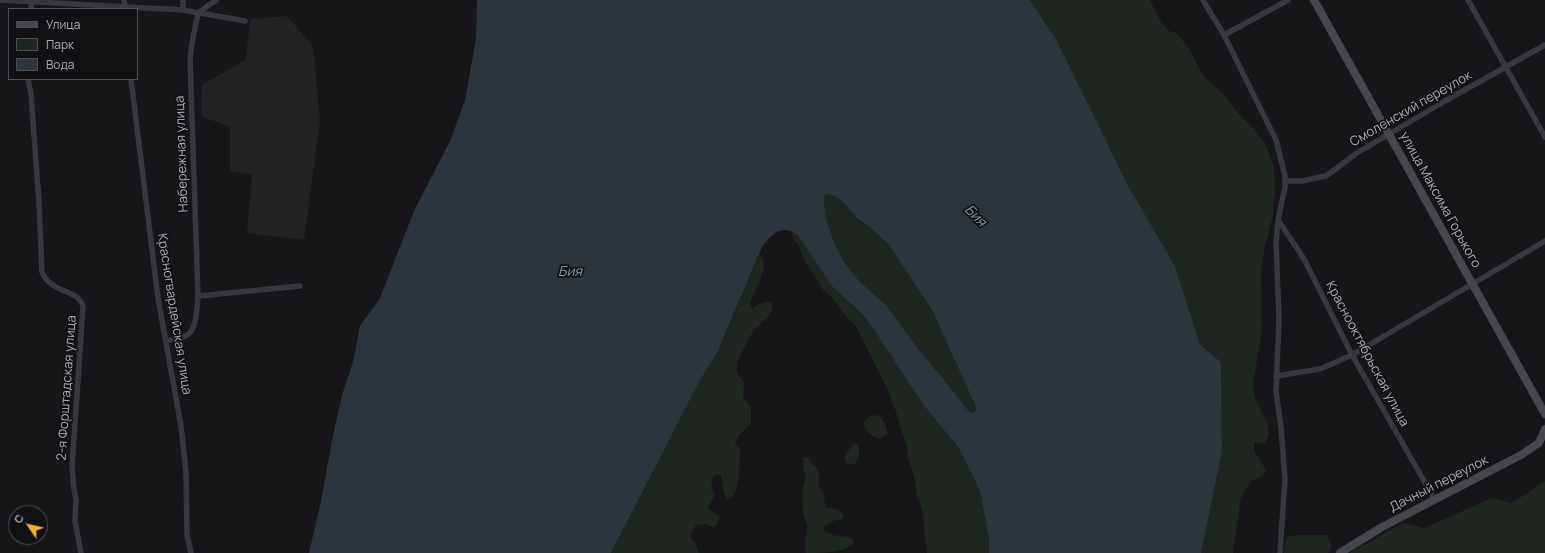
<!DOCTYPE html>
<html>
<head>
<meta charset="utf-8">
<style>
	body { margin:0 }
	#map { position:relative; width:1545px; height:553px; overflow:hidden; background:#161618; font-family:Manrope,sans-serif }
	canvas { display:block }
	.legend { position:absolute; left:8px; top:8px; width:130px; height:72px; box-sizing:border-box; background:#111113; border:1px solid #4d4f55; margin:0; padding:5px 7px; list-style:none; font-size:12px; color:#a8adb8 }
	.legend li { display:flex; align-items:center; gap:8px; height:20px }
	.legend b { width:20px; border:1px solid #4d4f55 }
	.north { position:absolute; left:8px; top:505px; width:40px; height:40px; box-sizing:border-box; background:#111113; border:1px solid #4d4f55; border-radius:50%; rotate:304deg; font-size:11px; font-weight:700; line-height:16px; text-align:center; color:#a8adb8 }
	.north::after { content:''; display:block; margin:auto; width:14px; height:18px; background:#f2b134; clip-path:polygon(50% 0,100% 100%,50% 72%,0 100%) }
</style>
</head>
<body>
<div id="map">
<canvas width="1545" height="553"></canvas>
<ul class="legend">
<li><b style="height:5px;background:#45474d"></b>Улица</li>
<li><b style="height:11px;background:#1e261f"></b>Парк</li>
<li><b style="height:11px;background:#2c353c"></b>Вода</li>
</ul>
<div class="north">С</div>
</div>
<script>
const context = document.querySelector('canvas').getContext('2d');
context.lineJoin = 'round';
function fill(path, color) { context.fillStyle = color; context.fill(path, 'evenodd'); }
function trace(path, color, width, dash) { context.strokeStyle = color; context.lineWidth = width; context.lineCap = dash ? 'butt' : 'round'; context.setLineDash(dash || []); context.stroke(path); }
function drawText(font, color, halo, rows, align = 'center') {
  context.font = font + ' Manrope,sans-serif'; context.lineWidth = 3.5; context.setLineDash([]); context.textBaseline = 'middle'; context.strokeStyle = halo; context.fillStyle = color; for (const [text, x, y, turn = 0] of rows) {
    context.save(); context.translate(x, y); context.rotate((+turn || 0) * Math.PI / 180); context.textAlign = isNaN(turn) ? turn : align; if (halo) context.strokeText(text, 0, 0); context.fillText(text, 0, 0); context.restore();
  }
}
const built = new Path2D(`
	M287 16 313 46 320 121 304 240 247 233 252 174 230 171V127L201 116 202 85 245 60 251 19Z`);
const green = new Path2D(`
	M1030 0H1150L1160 21 1169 31 1176 33 1189 48 1202 74 1222 93 1237 112 1252 127 1264 142 1273 163 1275 182 1273 215 1264 251 1261 275 1262 331 1253 384 1255 398 1267 422 1269 435 1265 443 1254 442V451L1266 470 1262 476 1251 481 1241 497 1233 553H1201L1222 452 1221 362 1200 344 1175 266 1129 187 1056 39Z
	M825 194H829L833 195 842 201 857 218 870 227 889 245 932 310 975 405 976 409 974 413 970 412 967 409 946 382 918 349 886 305 859 281 844 262 835 245 826 219 824 204Z
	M791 230 798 235 804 242 822 271 852 306 866 318 925 407 959 448 975 480 981 496 989 540V553H927L922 508 917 496 914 476 908 457 907 448 896 412 887 388 855 325 849 320 830 295 823 290 805 261 798 244C793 241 792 236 791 230Z
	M759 255 762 257C769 274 752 289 750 305L752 309C759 305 763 299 772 303L773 308 769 316 753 331 747 343 742 351 737 364V372L744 383 743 396 745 400 751 406V424C744 430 737 435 735 444L741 450C737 464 743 492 728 500 722 493 723 483 721 475L717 474 713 477 711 486 715 494 711 502 708 505 709 509 719 516C719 522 718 524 714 527L705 524 696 525 689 536 695 542 699 553H611L699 382 722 343Z
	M878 415C884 419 887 427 887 434L880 439C871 438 865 430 864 422L870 416Z
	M854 444H859V457L855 464 850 465 846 462 845 454Z
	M808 457 813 465 819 470C820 477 817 482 819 488 826 493 823 500 826 507L840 511 843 515 842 519 833 521 824 527 825 532 833 535 852 538 854 542C849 553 819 553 806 553L805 540 807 526 803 512 802 492 806 477 803 468V458Z
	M1545 481V553H1349L1403 523 1424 528 1492 498 1512 503Z
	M1295 535H1326C1331 541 1334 547 1328 553H1284C1285 542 1283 537 1295 535Z`);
const water = new Path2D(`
	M477 0H1030L1056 39 1129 187 1175 266 1200 344 1221 362 1222 452 1201 553H989V540L981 496 975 480 959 448 925 407 866 318 832 286 798 235C781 224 773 233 762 247L718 351 699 382 611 553H309L322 496 333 435 343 392 353 362 360 326 380 298 414 211 451 139 465 100 476 39ZM825 194 833 195 842 201 857 218 870 227 889 245 932 310 975 405 976 409 974 413 970 412 967 409 946 382 918 349 886 305 859 281 844 262 835 245 826 219 824 204Z`);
const minor = new Path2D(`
	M0 0 183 10 245 21
	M124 0 126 9
	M1203 0 1224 35 1276 140 1285 176V187L1278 220 1276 242 1279 319 1276 392 1281 427 1285 479 1280 553
	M1468 0 1545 137
	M31 9 32 1
	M183 10V0
	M1224 35 1288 0
	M28 79 31 94 39 203 42 272C52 295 79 288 83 307L72 466 74 490 76 499 75 521 81 553
	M131 79 158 298 181 426 186 472 187 535 191 553
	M1286 181H1302L1326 176 1357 153 1445 101 1545 45
	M1278 220 1304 259 1352 355 1435 500
	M198 296 300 286
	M166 341C172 339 181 339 187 335 197 330 197 306 198 296L190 59 192 43 198 13 216 0
	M1276 376 1320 369 1352 355 1545 241`);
const secondary = new Path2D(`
	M1314 0 1545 414
	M1340 553 1382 527 1521 455 1539 443 1545 429`);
const streetNames = [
	["Смоленский переулок",1411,109,-30],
	["Набережная улица",182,154,-92],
	["улица Максима Горького",1440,200,61],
	["Красногвардейская улица",174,314,81],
	["Краснооктябрьская улица",1367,354,62],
	["2-я Форштадская улица",67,388,-86],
	["Дачный переулок",1439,484,-27]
];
const waterNames = [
	["Бия",975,216,45],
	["Бия",570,272]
];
fill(built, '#222225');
fill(green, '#1e261f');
fill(water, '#2c353c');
trace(minor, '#37383d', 5.5);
trace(secondary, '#45474d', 8);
drawText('13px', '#a8adb8', '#111113', streetNames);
drawText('italic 14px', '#7f9bb3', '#111113', waterNames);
</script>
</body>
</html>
